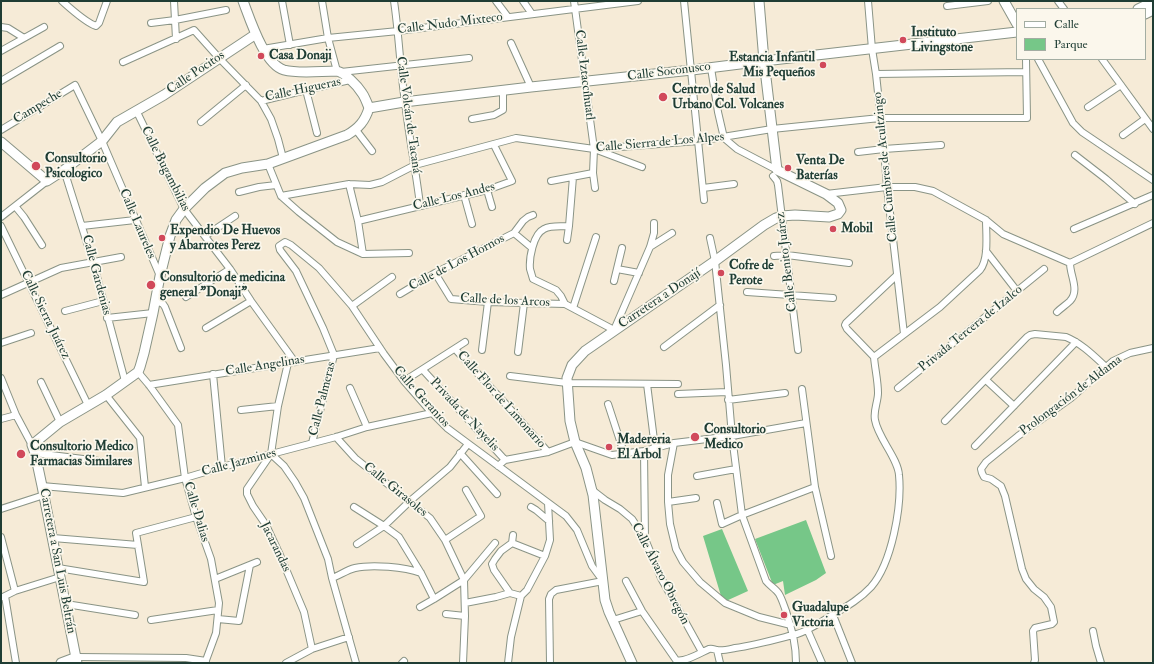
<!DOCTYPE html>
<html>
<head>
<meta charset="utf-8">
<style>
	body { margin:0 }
	#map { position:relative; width:1154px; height:664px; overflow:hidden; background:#f6ebd7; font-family:"IM FELL Double Pica",serif }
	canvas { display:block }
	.frame { position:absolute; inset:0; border:2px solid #1f3d34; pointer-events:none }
	.legend { position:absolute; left:1016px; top:8px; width:130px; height:52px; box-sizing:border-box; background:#fbf7ec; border:1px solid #a3ada2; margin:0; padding:5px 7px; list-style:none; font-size:12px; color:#1f3d34 }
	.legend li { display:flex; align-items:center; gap:8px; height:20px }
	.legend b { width:20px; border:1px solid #a3ada2 }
</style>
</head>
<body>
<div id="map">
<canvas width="1154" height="664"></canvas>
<div class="frame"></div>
<ul class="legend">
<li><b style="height:5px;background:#fff"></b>Calle</li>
<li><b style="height:11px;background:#76c788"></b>Parque</li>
</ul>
</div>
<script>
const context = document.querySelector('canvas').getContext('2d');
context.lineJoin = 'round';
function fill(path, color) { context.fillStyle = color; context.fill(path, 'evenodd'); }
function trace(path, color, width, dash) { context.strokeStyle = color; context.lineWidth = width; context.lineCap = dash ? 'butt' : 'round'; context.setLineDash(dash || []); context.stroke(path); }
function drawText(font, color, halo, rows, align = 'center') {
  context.font = font + ' "IM FELL Double Pica",serif'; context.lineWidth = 3.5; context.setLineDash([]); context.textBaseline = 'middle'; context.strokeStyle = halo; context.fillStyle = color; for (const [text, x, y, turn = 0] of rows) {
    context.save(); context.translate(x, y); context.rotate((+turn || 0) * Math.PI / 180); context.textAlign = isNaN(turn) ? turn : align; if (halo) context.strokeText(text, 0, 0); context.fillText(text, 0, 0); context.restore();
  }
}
const green = new Path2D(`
	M806 520 826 573 816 580 785 595 783 581 773 585 755 539Z
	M722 529 748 591 726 601 721 596 703 536Z`);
const street = new Path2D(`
	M62 1C71 9 85 22 96 26L99 23 107 1
	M174 1 176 39
	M282 1 290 45
	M322 1 328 38 337 71
	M394 1C399 35 400 68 405 102 409 137 416 171 420 205
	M496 1 508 17
	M523 1 532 14
	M574 1 594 149 593 173 595 188
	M684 1 704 200
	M868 1 872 49 876 74 884 149 887 187 904 334
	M1058 1 1064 9
	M947 6 988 1
	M151 23 175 20 226 10
	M1 27 8 28 24 38
	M511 43 531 87
	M263 49 328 38 398 31 638 1
	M1 51 44 27
	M1038 59 1073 123 1082 132 1153 180
	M1102 59 1153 129
	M123 62 194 30 219 58 261 101 271 119 278 139 283 158
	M711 68 718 112 724 138 737 149 777 170
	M341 72 469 58
	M876 74 1026 72
	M1 81 60 46
	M306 90 317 133
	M261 101 306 90 350 80
	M1088 107 1121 85
	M136 110 184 209 230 269 251 301 295 362
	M472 119 494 115 503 110V90
	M201 122 246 85
	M1 130 75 85 102 141 160 276
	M356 130 372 151
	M1123 135 1145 119
	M597 150 642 167
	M858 152 884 149 941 145
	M1075 155 1106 179 1135 204
	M268 164 281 196 299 212 337 242 363 254 409 253
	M64 170 93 262 125 381
	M773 176 777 181 778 185 798 350
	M551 181 593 173
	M349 184 358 221 363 254
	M703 188 734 184
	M487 190 492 207
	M239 192 259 187 276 185
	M826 194 887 187H915L933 191 986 220 1003 234 1070 263
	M464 195 472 224
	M281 196 349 184 370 185 382 182 415 165 516 138 594 149 698 141 772 129 880 118H1027L1026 59
	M15 206 24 217 42 245
	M1 217 47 181
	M358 221 487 190 512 181 494 145
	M1 226 88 405
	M82 226 135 220
	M1074 229 1153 195
	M514 233 532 248
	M205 236 235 216
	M710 238 715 261 726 365 732 436 742 515 766 581C770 586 776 589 779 594 782 599 784 606 786 611 792 631 796 643 796 663
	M567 240 569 226 573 177
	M650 247 672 233
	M986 251 1017 291
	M774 256 787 255 849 263
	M1070 263 1153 223
	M617 269 639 273
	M435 273 451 299 488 302 565 304 614 330 650 247 654 233V223
	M897 275 846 323 845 325 847 329 874 357 940 307 980 270C989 259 986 234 986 220
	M614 281 622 248
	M747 292 833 298
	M400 294 435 273 514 233 523 221 528 217 533 215
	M1 295 61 268 121 257
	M186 297 230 269
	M155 300 163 304 165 307 181 348
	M565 304 561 296 556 290 533 279C532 276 531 272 530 269 529 259 533 234 544 229 551 225 561 227 569 226
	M352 306 392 277
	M573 308 596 237
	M65 311 103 301
	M1057 312C1061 308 1066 305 1070 301 1080 290 1070 276 1070 263
	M107 318 153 313
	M206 328 251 301
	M1 343 31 333
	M664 347 720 305
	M455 349 503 401 548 452
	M482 350 488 302
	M518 352 524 303
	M288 363 278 406 271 454 247 489V494L253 506 266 525 280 555 304 612 312 649
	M423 370 505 460
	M138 372 149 385 178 425 185 478 196 517 211 559 219 603 216 633 205 663
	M213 374 222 467
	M510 376 567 383 678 384
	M1 378 16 415
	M986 380 1014 406
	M404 381 465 342
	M41 382 60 422
	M647 384 655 448
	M149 385 380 348
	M350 388 367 427
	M898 388 1044 269
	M802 389 815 487 831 556
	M678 394 727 392
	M106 395 140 438 145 487
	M728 400 785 393
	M608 404 624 453
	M241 410 278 406
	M1 419 16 415 32 445
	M945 421 1027 337 1030 335 1035 334 1066 337C1081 343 1094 356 1106 367
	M336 437 355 458 430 518 445 540 464 580 465 616 463 663
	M312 443 334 355 323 328 296 271 280 250 279 246 285 242 291 245 319 268 352 306 384 354 404 381 432 413 447 428 566 516 577 530 592 566 603 581 556 590 551 594 549 599 550 663
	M674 443 668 475V502L670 524 676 549 683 562 700 582 725 603 759 617 791 625
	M975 446 1076 342
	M644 451 645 539
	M35 453 99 461
	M460 453 497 494
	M271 454 284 466 295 482 304 498 328 559 332 578 356 663
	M498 466 505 460 548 452 575 442 612 455 644 451 674 443 732 436 806 423
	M697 476 736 469
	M42 486 123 493 185 478 222 467 336 437 367 427 432 413
	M592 490 605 500 620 509 632 519 645 539 661 578 702 652
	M668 502 696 498
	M717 503 722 524 742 515 815 487
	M354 507 384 526 399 537 421 573 434 599
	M531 507 536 510 549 521
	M1 509 44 495
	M513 535 512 543 501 551 495 559 492 564 494 570 510 593 521 596
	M1 537 15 591
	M53 538 138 545 136 533 196 517
	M445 540 481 516 466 490
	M512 543 545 556
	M357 544 384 526 410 501 450 467 468 444
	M58 568 144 582 138 545
	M332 578C340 575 347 570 355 568 372 564 405 567 421 573
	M215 579 257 562
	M626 581 642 611 676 660C684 663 700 653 709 649 713 648 714 650 717 650 723 651 730 649 735 648 756 645 777 639 797 634 808 631 819 623 829 617 844 608 859 600 871 587 892 563 902 506 899 475 898 458 878 438 875 420 873 411 878 402 878 393 878 381 875 369 874 357
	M5 596 16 663
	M3 597 15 591 60 577
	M465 603 496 597 510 593
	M66 604 135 615
	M420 607 434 599 464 580 495 543
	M446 614 465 616
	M833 615 852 663
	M218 619 239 621 250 565
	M151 620 218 610
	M613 620 642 611
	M807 629 822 663
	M1093 631 1096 646 1101 663
	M717 650 720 663
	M77 657 186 658 206 661
	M286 663 312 649 349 637
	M402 663 404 661
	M508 663 511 637 521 596 527 590 545 556 550 540 548 503
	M1034 663 1035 660 1033 631 1035 628 1052 624 1054 622 1051 607 1044 597 1034 589 1026 579 1022 569 1005 496 1001 486 991 479 984 477 982 473 981 469 986 462 1018 436 1071 398 1113 361 1130 353 1153 348`);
const secondary = new Path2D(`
	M1004 1 1017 24
	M1138 9 1153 2
	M1145 14 1153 10
	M369 108 404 102 531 87 692 70 764 61 1017 32
	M1 142 47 181 64 170 102 141 117 122 164 95 256 34
	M61 663 77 657
	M77 663 42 486 35 453 32 445 60 422 106 395 138 372 140 367 144 353 153 313 160 276 170 236 176 220 184 209 205 188 225 173 242 168 268 164 347 135C359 128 365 121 369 108 367 103 365 97 362 93 357 85 345 73 337 71 321 71 299 74 284 70 264 64 250 19 243 1
	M632 663 609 612 605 600 593 495 586 468 575 442 570 421 567 378 572 365 585 351 715 261 764 225 776 218 782 216 795 215 829 217 838 214 841 210 838 203 826 194 777 170 764 61 759 1`);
const markers = [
	[903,40,4,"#d1495b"],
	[261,56,4,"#d1495b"],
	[823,65,4,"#d1495b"],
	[663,97,5,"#d1495b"],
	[36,166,5,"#d1495b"],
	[788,168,4,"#d1495b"],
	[833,229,4,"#d1495b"],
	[162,238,4,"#d1495b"],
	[721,273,4,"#d1495b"],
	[151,285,5,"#d1495b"],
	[695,437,5,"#d1495b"],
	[609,447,4,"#d1495b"],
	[21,454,5,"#d1495b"],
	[784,615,4,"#d1495b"]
];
const streetNames = [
	["Calle Nudo Mixteco",450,24,-7],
	["Calle Soconusco",669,72,-7],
	["Calle Pocitos",196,73,-34],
	["Calle Iztaccíhuatl",584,75,83],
	["Calle Higueras",303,90,-12],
	["Campeche",38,107,-31],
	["Calle Volcán de Tacaná",408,115,82],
	["Calle Sierra de Los Alpes",660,143,-5],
	["Calle Cumbres de Acultzingo",886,167,-96],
	["Calle Bugambilias",165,169,63],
	["Calle Los Andes",454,197,-14],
	["Calle Laureles",137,224,67],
	["Calle Benito Juárez",787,262,-97],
	["Calle de Los Hornos",457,263,-28],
	["Calle Gardenias",96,275,75],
	["Carretera a Donají",660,299,-34],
	["Calle de los Arcos",505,301,3],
	["Calle Sierra Juárez",45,315,64],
	["Privada Tercera de Izalco",971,329,-39],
	["Calle Angelinas",265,366,-9],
	["Prolongación de Aldama",1071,396,-37],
	["Calle Geranios",421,397,48],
	["Calle Palmeras",323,399,-76],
	["Calle Flor de Limonario",501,400,48],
	["Privada de Nayelis",464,415,47],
	["Calle Jazmines",239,463,-15],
	["Calle Girasoles",395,490,39],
	["Calle Dalias",196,512,73],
	["Jacarandas",275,547,64],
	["Carretera a San Luis Beltrán",57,561,79],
	["Calle Álvaro Obregón",660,574,63]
];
const poiNames = [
	["Instituto",911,33],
	["Livingstone",911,48],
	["Casa Donaji",269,56],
	["Estancia Infantil",815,58,"right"],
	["Mis Pequeños",815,73,"right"],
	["Centro de Salud",672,90],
	["Urbano Col. Volcanes",672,105],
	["Consultorio",45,159],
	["Psicologico",45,174],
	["Venta De",796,161],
	["Baterías",796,176],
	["Mobil",841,229],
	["Expendio De Huevos",170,231],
	["y Abarrotes Perez",170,246],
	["Cofre de",729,266],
	["Perote",729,281],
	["Consultorio de medicina",160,278],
	["general \"Donaji\"",160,293],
	["Consultorio",704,430],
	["Medico",704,445],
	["Madereria",617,440],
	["El Arbol",617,455],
	["Consultorio Medico",30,447],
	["Farmacias Similares",30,462],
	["Guadalupe",792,608],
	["Victoria",792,623]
];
fill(green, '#76c788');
trace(street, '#8a9486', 8);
trace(secondary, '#8a9486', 11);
trace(street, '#fff', 6);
trace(secondary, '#fff', 9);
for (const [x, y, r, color] of markers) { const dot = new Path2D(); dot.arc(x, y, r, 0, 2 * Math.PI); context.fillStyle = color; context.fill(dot); trace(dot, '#fbf7ec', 1.5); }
drawText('13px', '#1f3d34', '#fbf7ec', streetNames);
drawText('bold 13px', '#1f3d34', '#fbf7ec', poiNames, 'left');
</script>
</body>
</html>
